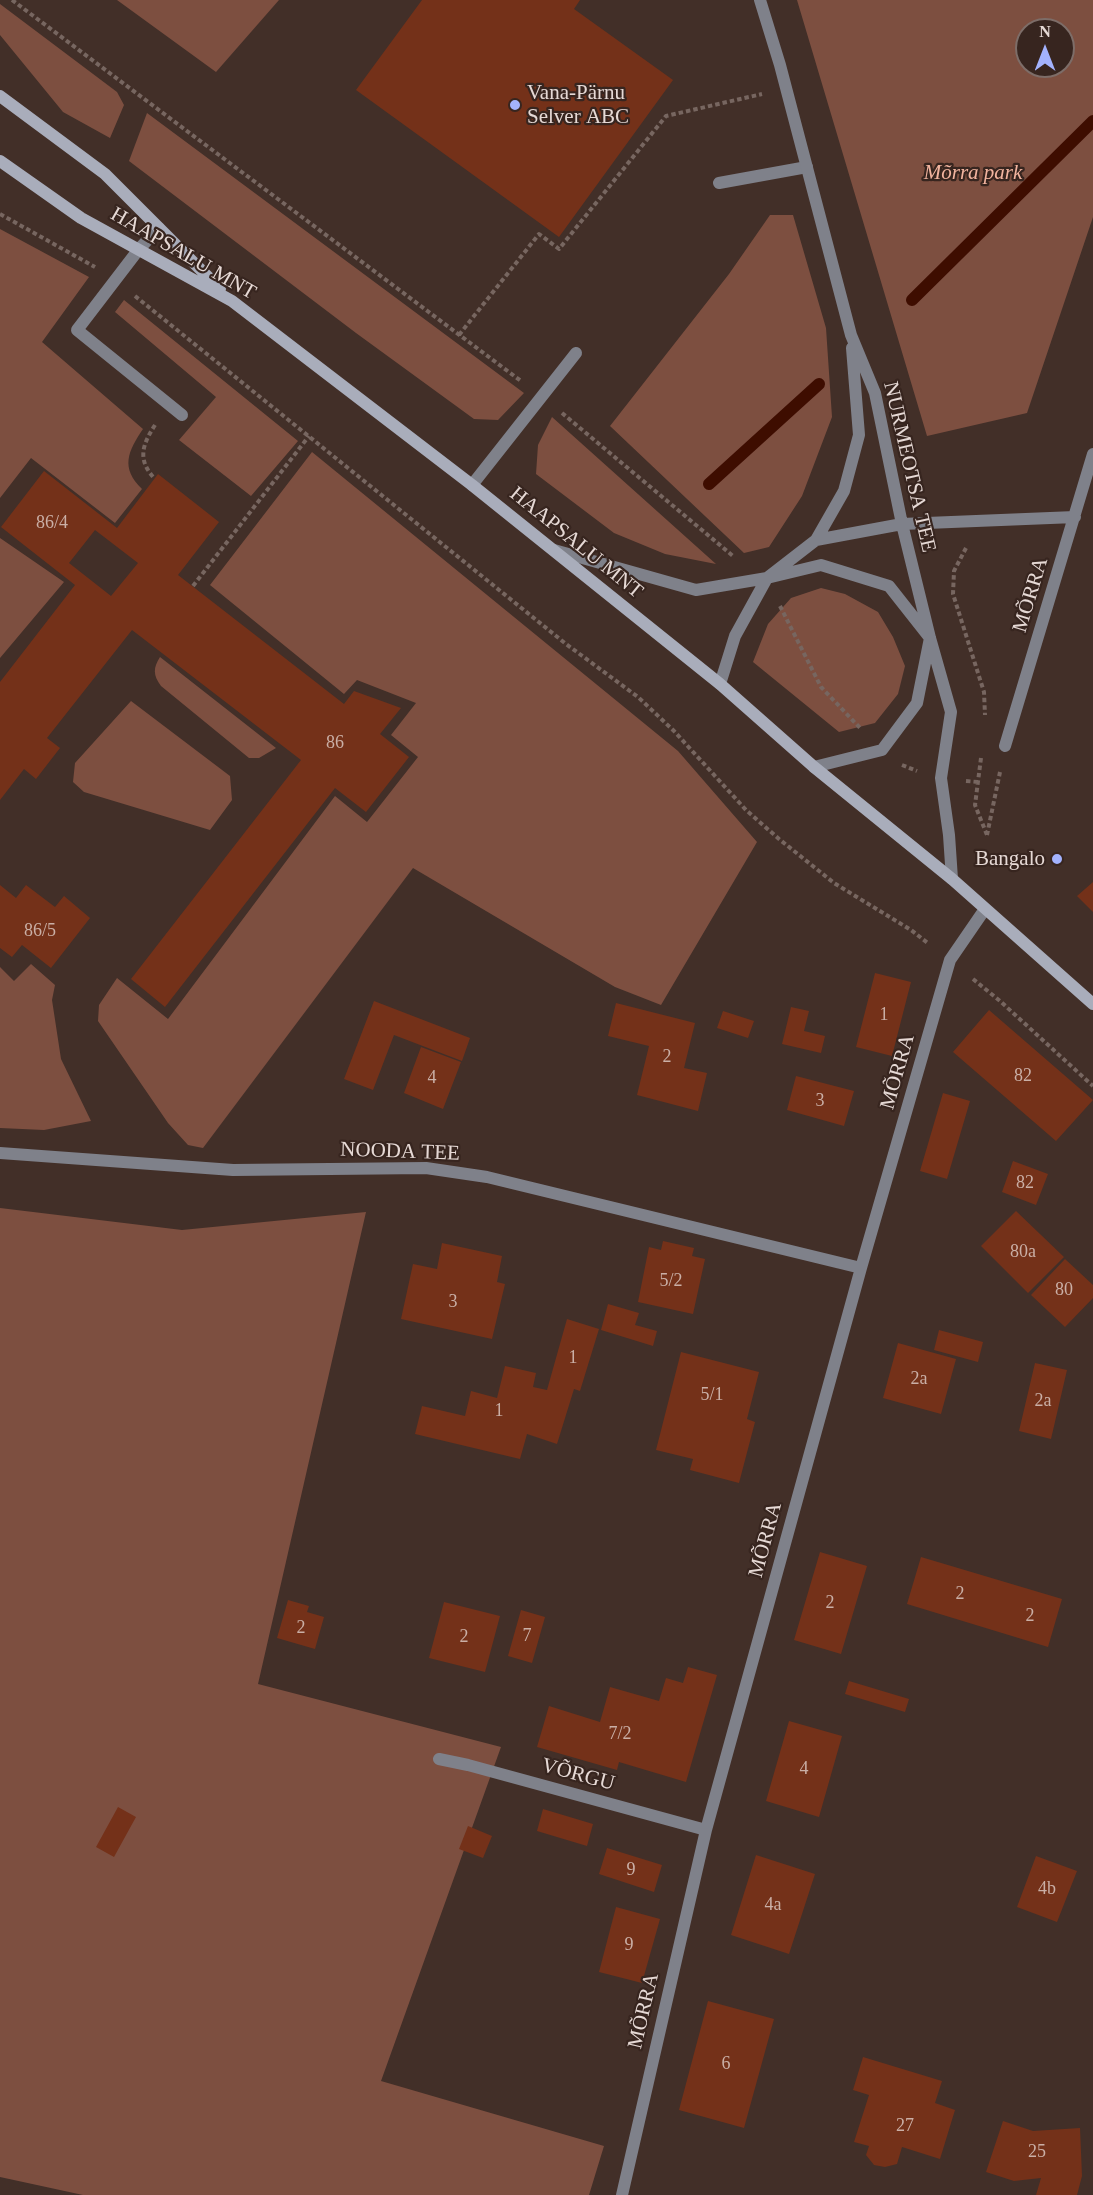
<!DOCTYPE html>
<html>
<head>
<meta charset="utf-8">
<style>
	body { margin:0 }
	#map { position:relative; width:1093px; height:2195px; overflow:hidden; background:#422f28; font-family:"Times New Roman",serif }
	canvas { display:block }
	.north { position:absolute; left:1015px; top:18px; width:60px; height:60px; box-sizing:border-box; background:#37251f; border:2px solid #7d6d68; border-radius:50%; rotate:0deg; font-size:16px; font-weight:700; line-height:24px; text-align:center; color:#e6d9d5 }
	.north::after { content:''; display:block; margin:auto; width:21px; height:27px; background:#a3b2fd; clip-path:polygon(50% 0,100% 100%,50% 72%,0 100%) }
</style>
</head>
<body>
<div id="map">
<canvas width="1093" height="2195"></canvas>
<div class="north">N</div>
</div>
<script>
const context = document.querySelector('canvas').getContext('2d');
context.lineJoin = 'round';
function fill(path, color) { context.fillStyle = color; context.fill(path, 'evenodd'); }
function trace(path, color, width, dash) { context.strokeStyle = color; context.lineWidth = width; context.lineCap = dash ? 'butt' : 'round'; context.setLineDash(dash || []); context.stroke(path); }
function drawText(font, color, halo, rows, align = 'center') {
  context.font = font + ' "Times New Roman",serif'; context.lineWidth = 4.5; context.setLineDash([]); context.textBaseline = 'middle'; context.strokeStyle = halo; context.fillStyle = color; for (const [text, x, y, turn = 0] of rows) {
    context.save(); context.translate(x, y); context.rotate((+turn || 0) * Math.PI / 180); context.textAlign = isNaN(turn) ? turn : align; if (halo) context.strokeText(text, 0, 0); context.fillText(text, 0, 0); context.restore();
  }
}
const green = new Path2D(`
	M117 0H279L216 72Z
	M797 0H1093V217L1027 413 927 436ZM1027 30H1063V66H1027Z
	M0 4 117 92 124 105 110 138 63 112 0 35Z
	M147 113 524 393 498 420 474 419 356 333 129 161Z
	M770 215H793L826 328 832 417 802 496 769 547 744 553 610 426 729 274Z
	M0 229 89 277 42 342 143 429C128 451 120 468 142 489L115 523 31 458 0 498Z
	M124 300 298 441 251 496 179 440 216 397 115 312Z
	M552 417 716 564 665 554 614 533 536 474 538 445Z
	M312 452 678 751 757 842 661 1005 615 987 413 868 203 1148 188 1145 168 1123 98 1021 99 1005 117 978 168 1019 335 796 367 822 418 757 391 735 416 703 357 680 344 694 210 585Z
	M0 538 64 582 0 658Z
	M821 588 845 594 878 612 893 637 905 666 898 694 875 723 839 732 753 662 768 624 791 598Z
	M160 657 276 748 259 758H249L161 686C153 675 153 668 160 657Z
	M131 701 230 776 232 800 210 830 84 792 73 782 75 763Z
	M31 964 55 985 52 1000 61 1059 91 1121 44 1130 0 1128V967L14 981Z
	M0 1208 182 1230 366 1212 258 1684 501 1747 381 2081 604 2146 589 2195H83L0 2177Z`);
const stream = new Path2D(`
	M912 300 1093 121
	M709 484 819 384`);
const building = new Path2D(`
	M422 0H580L574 9 673 80 559 237 356 90Z
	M44 471 117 528 158 474 219 522 178 575 344 704 354 691 401 708 380 734 409 757 366 812 335 788 165 1007 131 979 301 760 132 630 47 738 60 748 36 779 24 769 0 800V682L75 585 1 527ZM95 530 138 563 111 596 69 563Z
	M1093 882V912L1077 896Z
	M0 885 16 898 26 885 55 907 64 896 90 918 51 968 22 945 12 957 0 948Z
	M875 973 911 982 892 1056 856 1047Z
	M374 1001 470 1038 462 1061 394 1035 373 1090 344 1079Z
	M616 1003 695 1023 684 1068 707 1073 698 1111 637 1095 649 1046 608 1036Z
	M791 1007 809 1011 804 1031 825 1036 821 1053 782 1044Z
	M989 1010 1093 1100 1056 1141 953 1052Z
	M723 1011 754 1021 748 1038 717 1028Z
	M421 1047 461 1062 443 1109 404 1093Z
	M796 1076 854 1091 844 1126 787 1110Z
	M943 1093 970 1101 947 1179 920 1171Z
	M1013 1161 1048 1174 1036 1205 1002 1192Z
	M1016 1211 1064 1257 1028 1293 981 1246Z
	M663 1241 694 1248 692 1256 705 1259 693 1314 638 1302 649 1247 661 1250Z
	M442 1243 502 1256 497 1282 505 1284 492 1339 401 1319 413 1264 437 1269Z
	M1065 1259 1093 1285V1298L1065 1327 1031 1295Z
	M608 1304 639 1313 635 1325 657 1331 653 1346 601 1330Z
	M567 1319 599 1329 580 1391 574 1389 557 1444 527 1434 520 1459 415 1434 422 1406 465 1416 471 1391 497 1398 505 1366 536 1373 533 1387 547 1390Z
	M939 1330 983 1342 978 1362 934 1350Z
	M898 1343 956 1359 941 1414 883 1398Z
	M681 1352 759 1372 747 1419 755 1422 739 1483 690 1470 693 1459 656 1450Z
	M1035 1363 1067 1370 1051 1439 1019 1431Z
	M820 1552 867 1566 841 1654 794 1640Z
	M921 1557 1062 1599 1048 1647 907 1604Z
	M288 1600 309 1606 307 1612 324 1617 315 1649 277 1638Z
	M444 1602 500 1616 485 1672 429 1658Z
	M521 1610 545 1617 532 1663 508 1656Z
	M688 1667 717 1675 686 1782 619 1762 617 1770 537 1747 549 1706 600 1722 610 1687 659 1701 666 1678 683 1683Z
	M849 1681 909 1699 905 1712 845 1694Z
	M789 1721 842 1736 819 1817 766 1801Z
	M118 1807 136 1817 114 1857 96 1847Z
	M543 1809 593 1824 587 1846 537 1831Z
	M468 1826 492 1836 483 1858 459 1849Z
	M607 1848 662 1865 654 1892 599 1874Z
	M756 1855 815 1874 789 1954 731 1935Z
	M1036 1856 1077 1871 1057 1922 1017 1907Z
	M616 1907 660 1919 642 1983 599 1972Z
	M708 2001 774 2019 744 2128 679 2110Z
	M863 2057 942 2081 935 2103 955 2110 940 2159 902 2147 897 2164 885 2167 874 2165 866 2155 869 2146 854 2142 869 2095 853 2090Z
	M1003 2121 1033 2131 1080 2128 1082 2176 1077 2195H1036L1041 2178 1014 2181 986 2172Z`);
const path = new Path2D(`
	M12 0 521 381
	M0 214 95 267
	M135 296 566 644 638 697 674 731 746 810 779 839 834 883 911 930 929 944
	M459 335 539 234 559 249 666 116 762 94
	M562 413 733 556
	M155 425C142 445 137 460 155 479
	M966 548 954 571 953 594 984 692 985 715
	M193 586 309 436
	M780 606 821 687 861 729
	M981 758 975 805 987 835
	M902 765 917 771
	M966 781 978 782
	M987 835 1000 772
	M973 979 1000 1001 1093 1086`);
const lane = new Path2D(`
	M719 183 807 167
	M159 228 139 249 77 330 182 415
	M472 485 576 353`);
const street = new Path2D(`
	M760 0 780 65 851 335 875 393 902 524 930 638 951 712 941 778 949 835 952 879
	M816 540 844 491 859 435 852 348
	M554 550 696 590 767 578 816 540 902 524 1075 517
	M720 684 735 636 767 578 821 565 889 586 930 638 917 703 882 750 814 767
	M1005 746 1093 454
	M0 1153 233 1170 426 1168 487 1177 861 1268
	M439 1759 468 1765 706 1830
	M622 2195 706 1830 861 1268 950 960 985 909`);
const secondary = new Path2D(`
	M0 96 105 174 220 289
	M0 161 81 218 232 301 472 485 720 684 814 767 952 879 1093 1004`);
const markers = [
	[515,105,6,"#a3b2fd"],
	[1057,859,6,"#a3b2fd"]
];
const numberNames = [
	["86/4",52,523],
	["86",335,743],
	["86/5",40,931],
	["1",884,1015],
	["2",667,1057],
	["82",1023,1076],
	["4",432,1078],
	["3",820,1101],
	["82",1025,1183],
	["80a",1023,1252],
	["5/2",671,1281],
	["80",1064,1290],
	["3",453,1302],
	["1",573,1358],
	["2a",919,1379],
	["5/1",712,1395],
	["2a",1043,1401],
	["1",499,1411],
	["2",960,1594],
	["2",830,1603],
	["2",1030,1616],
	["2",301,1628],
	["7",527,1636],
	["2",464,1637],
	["7/2",620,1734],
	["4",804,1769],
	["9",631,1870],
	["4b",1047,1889],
	["4a",773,1905],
	["9",629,1945],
	["6",726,2064],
	["27",905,2126],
	["25",1037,2152]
];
const poiNames = [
	["Vana-Pärnu",527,93],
	["Selver ABC",527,117],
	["Bangalo",1045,859,"right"]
];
const parkNames = [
	["Mõrra park",973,173]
];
const streetNames = [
	["HAAPSALU MNT",183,254,30],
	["NURMEOTSA TEE",909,467,77],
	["HAAPSALU MNT",576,543,39],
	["MÕRRA",1031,595,-73],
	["MÕRRA",898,1072,-74],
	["NOODA TEE",400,1152,2],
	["MÕRRA",766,1540,-75],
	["VÕRGU",578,1775,15],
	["MÕRRA",644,2011,-77]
];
fill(green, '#7d4f40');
trace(stream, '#3e0d00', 12);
fill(building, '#743119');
trace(path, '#776660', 4, [4.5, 3]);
trace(lane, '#7f818a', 12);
trace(street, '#7f818a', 12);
trace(secondary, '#a9adbb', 12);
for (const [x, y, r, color] of markers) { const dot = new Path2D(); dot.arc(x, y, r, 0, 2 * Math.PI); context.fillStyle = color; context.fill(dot); trace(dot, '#37251f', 2); }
drawText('18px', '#caafa6', null, numberNames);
drawText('21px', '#e6d9d5', '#37251f', poiNames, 'left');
drawText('italic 21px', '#f2b49f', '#37251f', parkNames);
drawText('21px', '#e6d9d5', '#37251f', streetNames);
</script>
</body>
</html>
